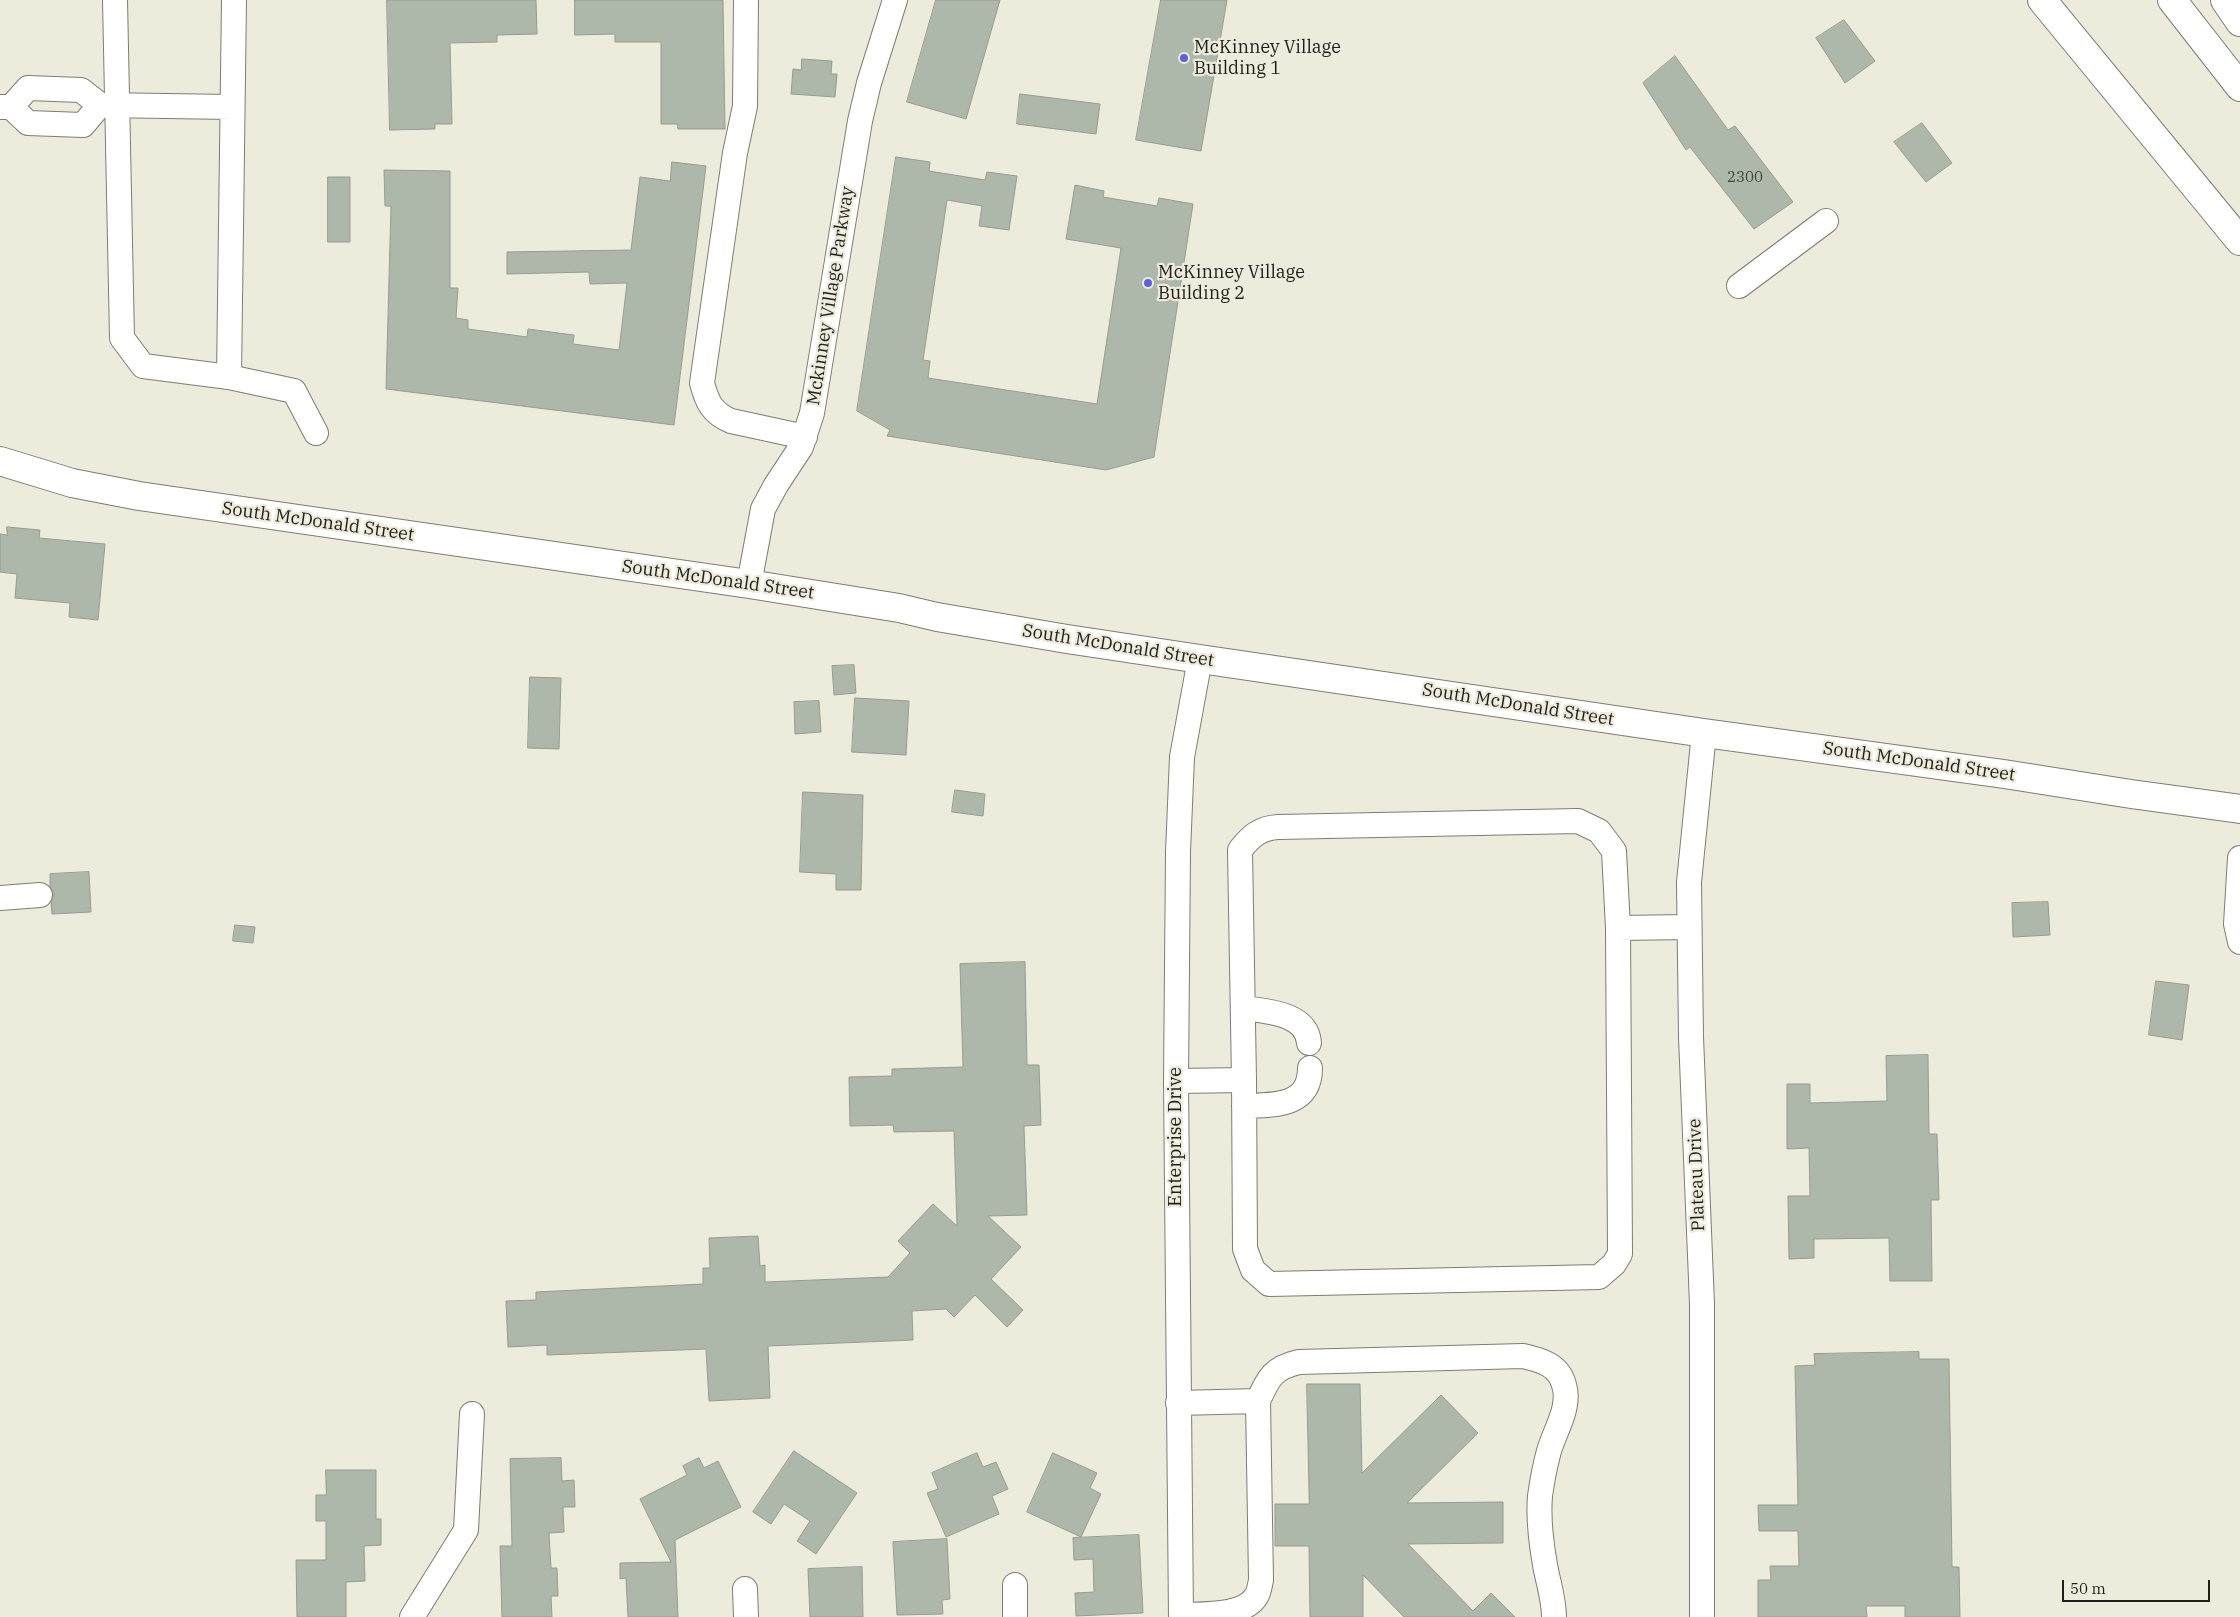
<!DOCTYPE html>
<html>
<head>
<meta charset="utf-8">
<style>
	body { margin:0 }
	#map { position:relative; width:2240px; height:1617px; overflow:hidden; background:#edecdc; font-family:"IBM Plex Serif",serif }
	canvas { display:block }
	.scale { position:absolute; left:2062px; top:1580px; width:148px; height:22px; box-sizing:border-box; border:2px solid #1f1f19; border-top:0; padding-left:6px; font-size:15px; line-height:18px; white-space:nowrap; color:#1f1f19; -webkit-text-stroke:4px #edecdc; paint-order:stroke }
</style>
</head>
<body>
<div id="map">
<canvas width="2240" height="1617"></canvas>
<div class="scale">50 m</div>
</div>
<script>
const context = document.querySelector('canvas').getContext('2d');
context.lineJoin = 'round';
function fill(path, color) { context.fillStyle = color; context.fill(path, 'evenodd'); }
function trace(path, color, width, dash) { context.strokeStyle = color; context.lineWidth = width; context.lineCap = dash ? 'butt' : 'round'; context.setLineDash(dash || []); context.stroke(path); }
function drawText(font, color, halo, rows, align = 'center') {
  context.font = font + ' "IBM Plex Serif",serif'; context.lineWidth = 4.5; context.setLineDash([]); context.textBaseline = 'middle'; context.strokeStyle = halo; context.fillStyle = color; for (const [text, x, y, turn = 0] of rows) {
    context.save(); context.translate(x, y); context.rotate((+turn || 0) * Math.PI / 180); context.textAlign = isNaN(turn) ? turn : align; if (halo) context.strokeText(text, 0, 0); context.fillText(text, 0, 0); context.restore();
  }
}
const building = new Path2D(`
	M387 0H536L537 34 497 35V42L450 43 452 124H435V129L390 130Z
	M575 0H723L725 129H678L677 124H661V42H615V34L575 35Z
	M936 0H1000L966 119 907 102Z
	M1161 0H1227L1201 151 1136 140Z
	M1844 20 1875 61 1845 83 1816 38Z
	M1675 56 1728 130 1735 126 1793 202 1754 229 1690 147 1686 150 1643 83Z
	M802 59 832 61 831 74H837L835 97 791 94 793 69 801 70Z
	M1020 94 1100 104 1096 134 1017 124Z
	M1922 123 1952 163 1926 182 1894 142Z
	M896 157 930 162 929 171 985 180 987 172 1017 176 1009 230 979 226 982 206 947 200 923 360 930 361 928 378 1097 404 1121 248 1066 239 1075 185 1104 191 1103 197 1157 206 1159 198 1193 204 1154 457 1106 470 887 436 890 430 857 411Z
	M672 162 706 166 674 425 386 389 391 206H385L384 170 450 171V288H458L456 318 468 320V329L527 337 528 329 574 335 573 344 619 350 627 283 590 284 589 272 507 274V252L631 250 640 177 670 181Z
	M328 177H350V242H328Z
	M7 527 40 530 39 538 105 544 98 620 69 617 70 603 15 598 17 574 0 572V534L7 535Z
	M854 665 856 693 834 695 832 666Z
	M530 677 561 678 559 749 528 748Z
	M855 698 909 701 906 755 852 752Z
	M819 701 821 732 795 734 794 702Z
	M955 790 985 794 983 816 952 812Z
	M803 792 863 795 861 890H836V874L800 872Z
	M89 872 91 912 52 914 51 902 54 894 50 886V874Z
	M2048 902 2050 935 2013 937 2012 903Z
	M235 925 255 927 253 943 233 941Z
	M1025 962 1027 1065H1039L1041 1125 1024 1126 1027 1215 988 1216 1021 1247 991 1279 1023 1310 1007 1327 975 1295 954 1317 946 1309 912 1311 913 1340 768 1346 770 1398 709 1401 706 1349 547 1355V1345L508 1347 506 1301 536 1300V1292L703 1284V1268H710L709 1238 758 1236 760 1266 765 1265V1282L888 1277 910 1253 898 1241 933 1204 957 1226 954 1131 894 1132 893 1125 850 1126 849 1077 892 1076V1069L963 1067 960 964Z
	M2156 981 2189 985 2182 1040 2149 1035Z
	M1928 1055 1929 1134H1937L1939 1200H1931L1932 1281H1890L1889 1238 1814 1239V1258L1789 1259 1788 1196H1810L1809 1148 1787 1149V1084H1810V1103L1887 1101 1886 1056Z
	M1919 1352V1359H1949L1952 1567H1959L1960 1617H1905V1606H1866L1867 1617H1758V1580H1771L1770 1566H1799L1798 1531H1759L1758 1505H1798L1795 1366 1815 1365 1814 1354Z
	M1307 1384H1360L1362 1473 1441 1395 1478 1433 1407 1503 1503 1502V1543L1408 1544 1473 1611 1491 1593 1515 1617H1404L1363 1575V1617H1310L1309 1546H1275V1504H1309Z
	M794 1451 857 1493 816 1554 797 1541 810 1521 784 1504 771 1524 753 1512Z
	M977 1453 983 1467 996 1462 1008 1489 992 1496 999 1514 946 1537 927 1493 938 1489 932 1473Z
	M1053 1453 1097 1473 1090 1488 1101 1494 1081 1537 1027 1512Z
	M561 1458 562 1481 574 1480 575 1507H563L564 1532 549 1533 551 1568H557L558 1596H551L552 1617H502L500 1546H512L510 1459Z
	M699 1458 704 1468 718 1461 741 1507 675 1540 678 1617H628L626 1578 620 1579V1563L671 1562 640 1499 687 1475 683 1466Z
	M326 1470H376V1519H381V1545L364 1546 365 1581 346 1582V1617H297L296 1560H326V1521H316V1495H326Z
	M1139 1535 1143 1613 1076 1616 1075 1593 1094 1592 1093 1559 1074 1560 1073 1538Z
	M947 1539 950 1599 942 1600 943 1614 897 1615 893 1542Z
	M862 1567 863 1617H810L808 1569Z`);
const minor = new Path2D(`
	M115 0 122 338 143 366 229 377 294 391 316 433
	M746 0 745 106 735 153 702 383C707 402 712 413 731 421L805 437
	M0 107H11L28 88 81 90 100 105 232 107
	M11 107 28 123 83 125 100 105
	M1739 286 1826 221
	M229 377 234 0
	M749 584 763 509 776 485 801 447 812 413 860 121 869 83 895 0
	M2240 858 2236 924 2240 942
	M0 898 40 895
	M1618 928 1689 927
	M1243 1008C1266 1011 1307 1013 1309 1043
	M1176 1081 1244 1080 1245 1249 1253 1270 1269 1284 1599 1277 1614 1264 1620 1254 1618 928 1614 851 1599 831 1578 821 1278 827C1260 828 1251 836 1240 850L1244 1080
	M1244 1106C1273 1105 1310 1107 1310 1068
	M1178 1403 1258 1401
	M1015 1585V1617
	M745 1589 746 1617
	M1181 1615C1203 1614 1245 1617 1257 1595 1259 1591 1260 1585 1261 1580L1258 1401C1269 1377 1273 1368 1299 1362L1523 1356C1541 1360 1559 1365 1564 1385 1571 1407 1555 1430 1549 1451 1545 1465 1542 1482 1540 1496 1538 1519 1541 1542 1545 1565 1548 1582 1554 1599 1554 1617
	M412 1617 466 1530 472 1414
	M1181 1617 1176 1081 1178 852 1182 757 1200 659
	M1702 1617V1304L1691 1037 1689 882 1704 733`);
const major = new Path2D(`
	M0 461 72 483 139 496 749 584 899 608 937 617 1067 639 1200 659 1704 733 2004 774 2131 794 2240 809`);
const highway = new Path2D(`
	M2042 0 2240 241
	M2172 0 2240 87
	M2225 0 2240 22`);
const markers = [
	[1184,58,5,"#5962d9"],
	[1148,283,5,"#5962d9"]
];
const numberNames = [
	["2300",1745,178]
];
const poiNames = [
	["McKinney Village",1194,48],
	["Building 1",1194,69],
	["McKinney Village",1158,273],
	["Building 2",1158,294]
];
const streetNames = [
	["Mckinney Village Parkway",831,296,-81],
	["South McDonald Street",318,522,8],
	["South McDonald Street",718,580,8],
	["South McDonald Street",1118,646,9],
	["South McDonald Street",1518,705,9],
	["South McDonald Street",1919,762,8],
	["Enterprise Drive",1176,1137,-90],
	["Plateau Drive",1697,1175,-92]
];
fill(building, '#adb7aa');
trace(building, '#949d90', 1);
trace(minor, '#7e7d6f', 26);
trace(major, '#7e7d6f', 30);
trace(highway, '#7e7d6f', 30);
trace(minor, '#fff', 24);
trace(major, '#fff', 28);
trace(highway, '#fff', 28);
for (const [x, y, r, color] of markers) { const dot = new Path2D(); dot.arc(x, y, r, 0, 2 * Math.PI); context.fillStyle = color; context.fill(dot); trace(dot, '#edecdc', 2); }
drawText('15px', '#42453d', null, numberNames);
drawText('18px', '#1f1f19', '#edecdc', poiNames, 'left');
drawText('18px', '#1f1f19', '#edecdc', streetNames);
</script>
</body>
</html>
